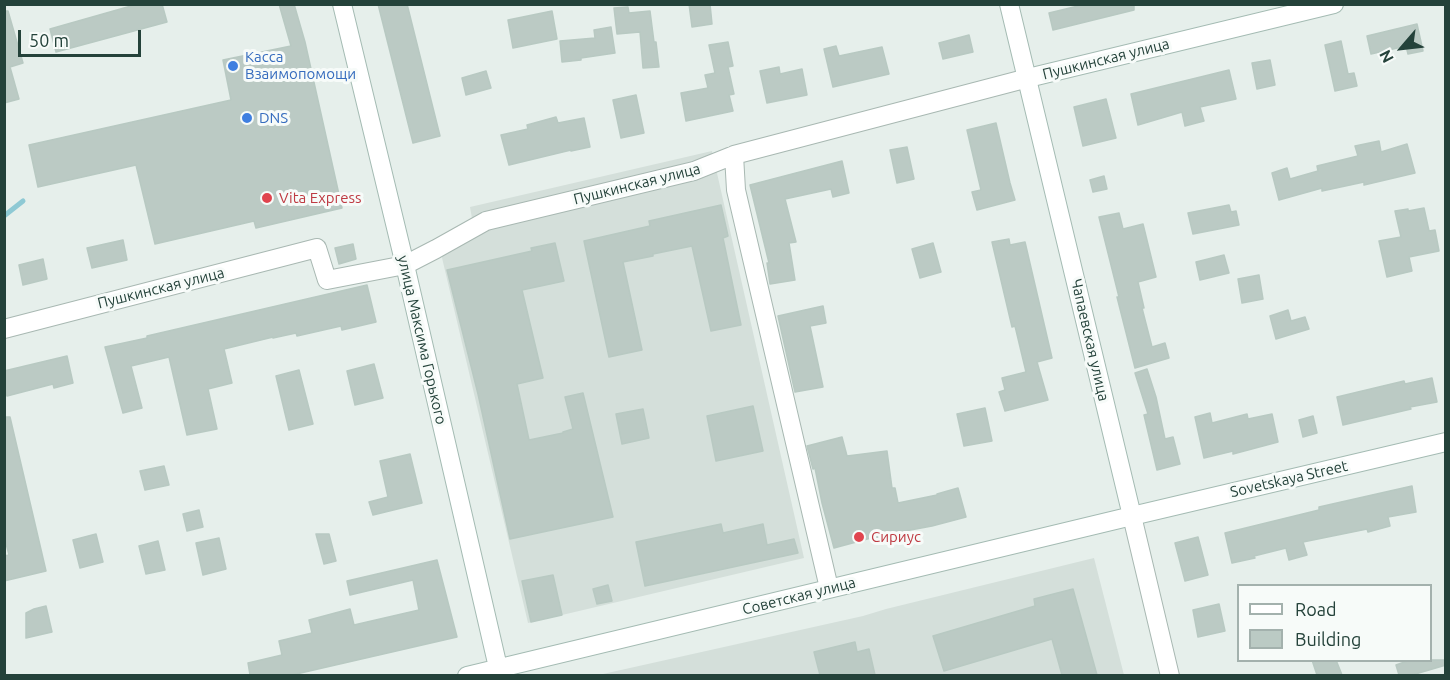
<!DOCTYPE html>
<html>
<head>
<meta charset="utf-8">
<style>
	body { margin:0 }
	#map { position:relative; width:1450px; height:680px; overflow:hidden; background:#e6efeb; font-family:Ubuntu,sans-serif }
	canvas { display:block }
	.frame { position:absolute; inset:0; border:6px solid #24423a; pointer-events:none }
	.legend { position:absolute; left:1237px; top:584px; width:195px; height:78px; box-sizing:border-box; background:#f7fbf9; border:2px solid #a3b1ad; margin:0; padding:8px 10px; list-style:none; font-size:18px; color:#24423a }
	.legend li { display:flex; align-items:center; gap:12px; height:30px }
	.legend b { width:30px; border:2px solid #a3b1ad }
	.north { position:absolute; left:1372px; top:18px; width:60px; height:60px; -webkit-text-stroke:4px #f7fbf9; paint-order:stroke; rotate:242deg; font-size:16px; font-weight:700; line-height:24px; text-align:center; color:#24423a }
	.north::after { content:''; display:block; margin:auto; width:21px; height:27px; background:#24423a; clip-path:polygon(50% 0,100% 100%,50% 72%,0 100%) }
	.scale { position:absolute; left:18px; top:30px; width:123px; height:27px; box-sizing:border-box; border:3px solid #24423a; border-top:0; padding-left:8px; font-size:18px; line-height:21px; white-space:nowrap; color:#24423a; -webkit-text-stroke:4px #f7fbf9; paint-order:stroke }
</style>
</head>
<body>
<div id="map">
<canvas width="1450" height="680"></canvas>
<div class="frame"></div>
<ul class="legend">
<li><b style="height:8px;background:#fff"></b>Road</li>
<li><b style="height:16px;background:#bbcac4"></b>Building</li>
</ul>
<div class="north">N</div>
<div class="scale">50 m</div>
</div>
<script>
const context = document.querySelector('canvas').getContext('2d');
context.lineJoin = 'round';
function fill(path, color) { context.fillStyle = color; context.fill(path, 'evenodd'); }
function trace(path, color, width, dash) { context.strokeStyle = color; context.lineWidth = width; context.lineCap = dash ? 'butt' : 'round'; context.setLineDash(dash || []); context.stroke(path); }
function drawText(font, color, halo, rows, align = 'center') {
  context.font = font + ' Ubuntu,sans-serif'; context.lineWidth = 6; context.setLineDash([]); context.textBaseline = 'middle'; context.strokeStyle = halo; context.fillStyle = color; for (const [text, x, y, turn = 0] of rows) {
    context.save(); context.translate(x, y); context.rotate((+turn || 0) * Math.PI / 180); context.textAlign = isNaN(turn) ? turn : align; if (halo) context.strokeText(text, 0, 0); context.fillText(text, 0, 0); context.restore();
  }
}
const built = new Path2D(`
	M712 151 804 558 528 623 439 245 473 224 470 207Z
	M1094 558 1124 675 594 676 863 616 886 609Z`);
const stream = new Path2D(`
	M4 216 23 201`);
const building = new Path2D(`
	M138 4H162L167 22 56 52 50 29Z
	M279 4H294L305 42 342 208 256 228 254 221 155 244 136 165 38 187 29 145 231 100 223 60 291 46Z
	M378 4H407L440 136 413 143Z
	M689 4H710L712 24 692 27Z
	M1077 4H1134V10L1053 30 1049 13 1078 6Z
	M628 7 629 13 650 11 654 42H656L659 67 643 68 640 32 617 34 614 8Z
	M4 11H8L23 63 10 67 19 99 4 103Z
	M552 11 557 39 513 48 508 20Z
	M1417 24 1423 51 1408 54 1406 46 1371 54 1367 36Z
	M611 27 615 53 581 58V60L562 62 560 41 595 38 594 30Z
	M969 35 973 52 943 59 939 43Z
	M1341 41 1348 74 1354 73 1357 86 1335 91 1325 45Z
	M728 42 733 66 728 67 734 94 729 95 733 111 686 121 681 93 708 88 705 75 715 73 709 45Z
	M836 46 839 56 882 47 889 74 833 87 824 49Z
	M1270 60 1275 85 1257 89 1252 63Z
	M779 67 780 74 802 69 807 95 767 103 760 71Z
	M1229 70 1236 99 1200 107 1204 121 1185 126 1182 112 1138 125 1131 94Z
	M486 71 491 88 466 95 462 78Z
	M636 95 644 133 621 138 613 100Z
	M1106 99 1116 138 1083 146 1074 107Z
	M556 117 558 123 584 118 590 147 571 151V150L509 165 501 135 528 129 527 125Z
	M996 123 1010 183 1015 200 977 210 972 192 981 190 967 130Z
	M1379 141 1381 152 1407 144 1415 173 1364 185V182L1322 191V188L1279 200 1272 173 1287 168 1290 179 1318 171 1317 166 1358 156 1355 146Z
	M907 147 914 179 897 183 890 150Z
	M842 161 849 193 833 197 831 189 785 199 796 242 789 243 795 280 770 284 767 263H769L750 185Z
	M1104 176 1107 189 1093 192 1090 180Z
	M721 205 728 236 723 238 741 325 711 331 692 246 653 254V256L623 262 642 350 609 357 584 241 650 226 649 221Z
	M1229 205 1231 212 1236 211 1239 225 1193 234 1188 213Z
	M1424 208 1429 231 1435 230 1439 251 1409 257 1412 271 1387 277 1379 241 1401 237 1395 211 1408 209V211Z
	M1119 213 1123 229 1143 224 1156 277 1138 282 1144 308H1142L1152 347 1165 343 1169 358 1135 368 1117 297H1119L1099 217Z
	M1009 239 1010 245 1025 242 1052 358 1037 362 1048 400 1005 411 999 392 1005 390 1002 378 1026 372 1015 326 1012 327 992 242Z
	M123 240 127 260 92 268 87 248Z
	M555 243 564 281 522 290 543 378 517 384 529 440 563 433V432L573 429 565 397 583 393 613 517 510 539 478 394 447 270 532 251 531 248Z
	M933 243 941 272 920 278 912 249Z
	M353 244 356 259 339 264 335 248Z
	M1224 255 1229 273 1200 280 1196 262Z
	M43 259 47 279 23 285 19 265Z
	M1259 275 1263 299 1242 303 1238 279Z
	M367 285 376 322 342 330 341 326 297 336 296 333 273 338V337L224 349 232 383 208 389 217 429 187 435 169 357 131 366 142 408 123 413 105 347 147 338V336Z
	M823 306 826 323 810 326 823 387 795 392 778 316Z
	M1288 310 1291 321 1305 317 1309 329 1276 339 1270 316Z
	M67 356 73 383 54 388 53 384 7 396 4 386V371Z
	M374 364 383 398 355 405 347 371Z
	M1147 369 1156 397 1165 439 1173 437 1180 464 1157 470 1144 415 1148 414 1135 373Z
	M299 370 313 424 289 430 276 376Z
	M1432 378 1437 402 1410 407 1411 409 1343 425 1337 397 1404 381 1405 384Z
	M753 406 763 451 716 461 707 416Z
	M985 408 992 441 964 446 957 414Z
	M643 409 649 438 622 444 616 414Z
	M1210 413 1212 423 1247 414 1248 419 1272 414 1278 442 1233 454V451L1204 458 1195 417Z
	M1313 416 1317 433 1303 437 1299 420Z
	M4 417H10L46 571 4 581V556L9 555 4 536Z
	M842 437 847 456 887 451 892 488H895L898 503 937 495V494L958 488 966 517 932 526 905 531 906 532 871 540V538L834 548 822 503 815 468 813 469 807 446Z
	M410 454 422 503 373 515 369 502 388 497 380 461Z
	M164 466 169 485 145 490 140 471Z
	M1412 486 1416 512 1388 517 1390 526 1368 532 1367 529 1303 542 1307 555 1289 560 1286 548 1254 556 1255 558 1232 563 1225 533 1319 510V507Z
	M199 510 203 527 187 531 183 514Z
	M721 524 723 533 763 524 767 545 794 539 798 553 645 586 636 542Z
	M96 534 103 562 80 568 73 540Z
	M316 534H329L336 561 324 564Z
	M1198 537 1208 575 1185 581 1175 543Z
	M219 538 226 569 203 575 196 543Z
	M158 541 165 570 146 574 139 546Z
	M437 560 457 637 292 675H250L248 663 282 655 279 641 312 633 309 620 350 609 354 625 419 610 413 580 350 595 347 581Z
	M553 575 562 615 531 622 522 581Z
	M608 585 612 601 597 604 593 589Z
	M1073 589 1097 675H1062L1052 639 944 671 933 636 1035 606 1034 599Z
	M1219 604 1225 631 1198 637 1193 610Z
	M46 606 52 632 26 638V613L34 609Z
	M855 642 857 652 869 649 875 675H820L814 652Z
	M1312 660H1336L1342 675H1317Z
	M1410 660H1446V665L1412 675H1399L1396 665Z`);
const street = new Path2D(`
	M734 155 736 190 829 588
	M4 329 317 248 327 280 405 265 436 249 486 221 694 171 734 155 1028 78
	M1132 516 1170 676`);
const secondary = new Path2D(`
	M342 4 405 265 500 676
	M1009 4 1132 516
	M1028 78 1334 4
	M467 676 1132 516 1446 442`);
const markers = [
	[233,66,6,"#3f7fe0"],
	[247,118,6,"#3f7fe0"],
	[267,198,6,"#e0444e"],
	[859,537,6,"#e0444e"]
];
const shopNames = [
	["Касса",245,57],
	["Взаимопомощи",245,74],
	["DNS",259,118]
];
const streetNames = [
	["Пушкинская улица",1106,59,-14],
	["Пушкинская улица",637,184,-14],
	["Пушкинская улица",161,288,-14],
	["улица Максима Горького",422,340,77],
	["Чапаевская улица",1090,340,77],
	["Sovetskaya Street",1289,479,-13],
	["Советская улица",799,596,-14]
];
const healthNames = [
	["Vita Express",279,198],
	["Сириус",871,537]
];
fill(built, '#d4dfda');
trace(stream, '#8ec9d4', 5);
fill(building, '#bbcac4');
trace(building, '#b8c9c2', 1.5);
trace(street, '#a8b8b2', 20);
trace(secondary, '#a4bbb3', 20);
trace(street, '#fff', 18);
trace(secondary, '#fff', 18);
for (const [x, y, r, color] of markers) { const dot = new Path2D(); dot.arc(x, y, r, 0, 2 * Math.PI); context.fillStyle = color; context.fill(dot); trace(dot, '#f7fbf9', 2); }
drawText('15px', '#366cbe', '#f7fbf9', shopNames, 'left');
drawText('15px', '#24423a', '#f7fbf9', streetNames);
drawText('15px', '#be3a42', '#f7fbf9', healthNames, 'left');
</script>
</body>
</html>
